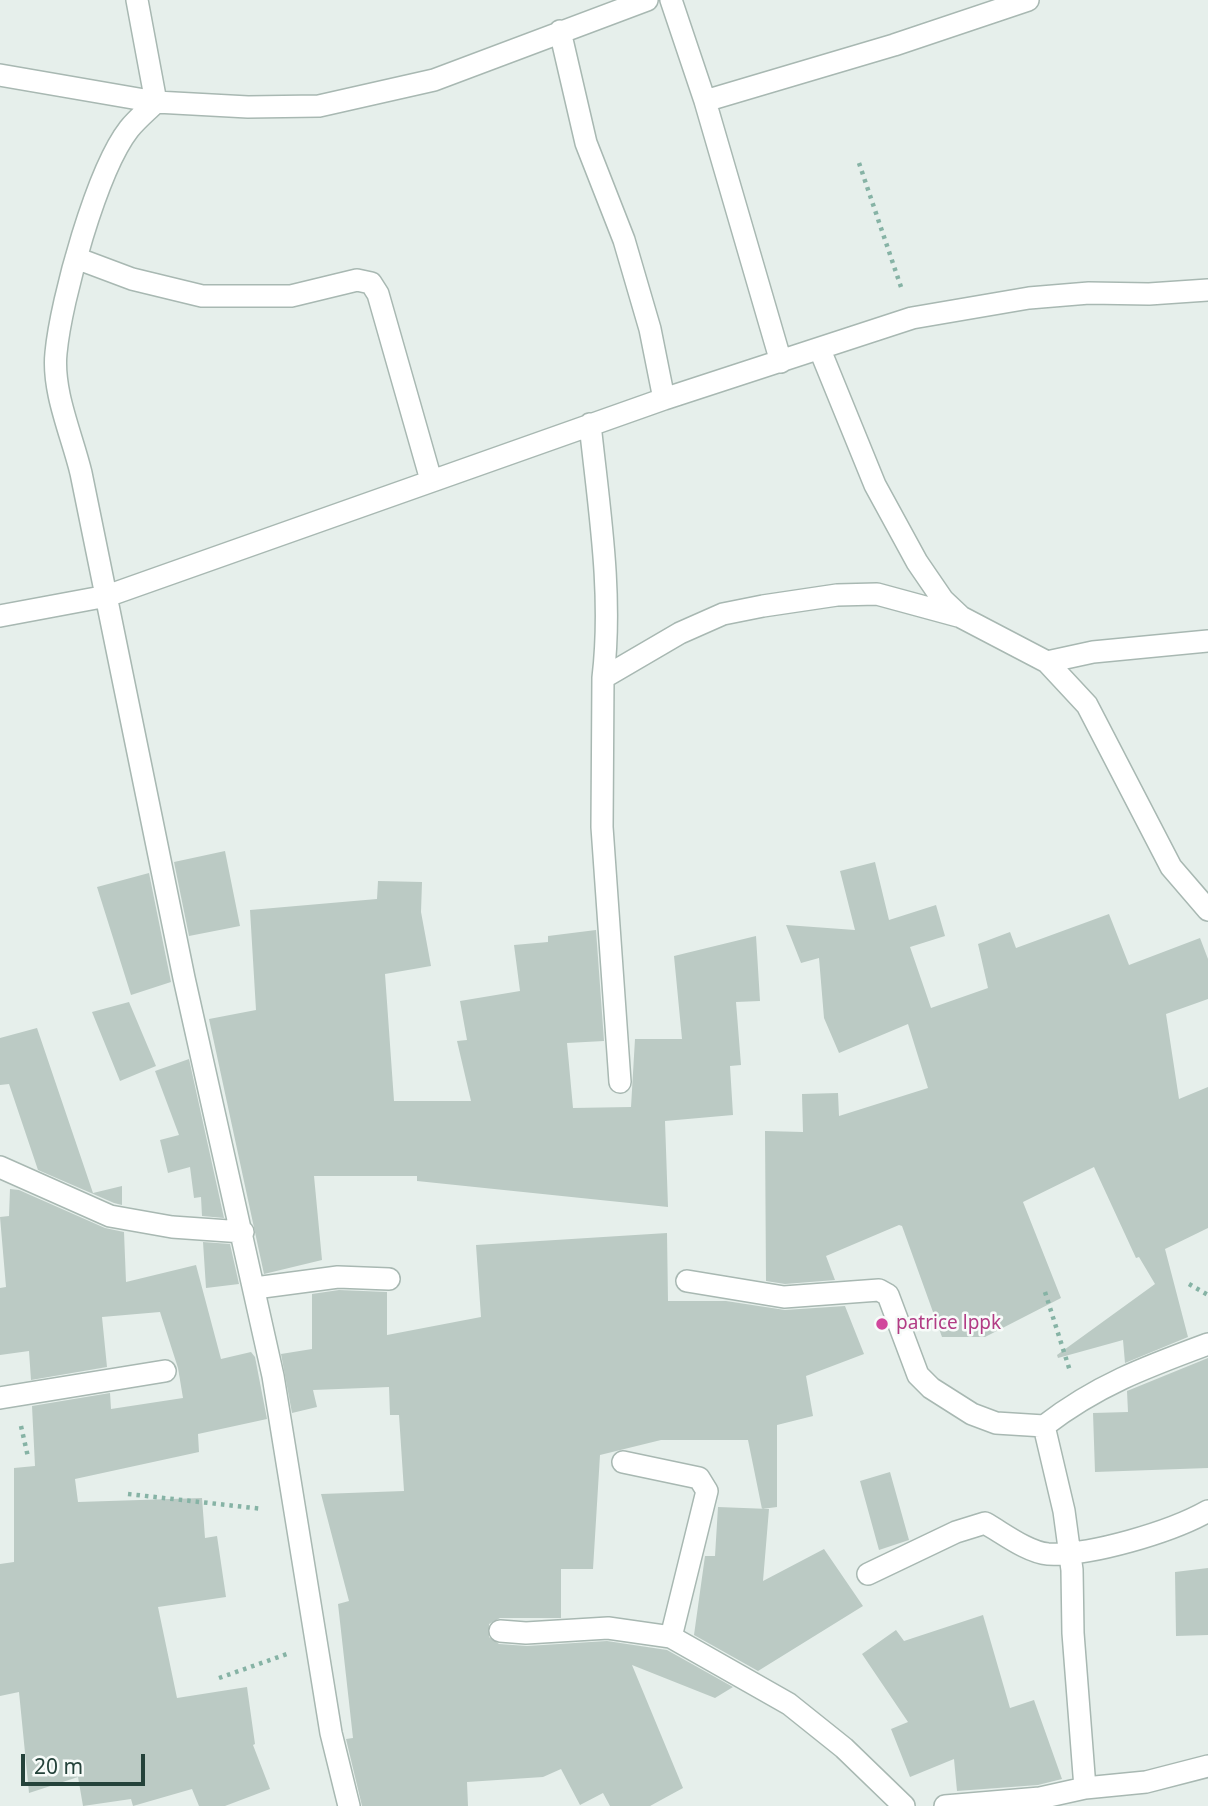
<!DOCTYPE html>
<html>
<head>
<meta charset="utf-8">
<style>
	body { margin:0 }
	#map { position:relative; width:1208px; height:1806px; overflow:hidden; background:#e6efeb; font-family:"Noto Sans",sans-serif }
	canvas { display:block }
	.scale { position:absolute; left:21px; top:1754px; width:124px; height:32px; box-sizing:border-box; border:4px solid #24423a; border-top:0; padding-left:9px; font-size:21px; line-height:24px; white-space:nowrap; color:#24423a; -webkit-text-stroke:5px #f7fbf9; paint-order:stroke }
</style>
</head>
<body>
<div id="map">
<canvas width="1208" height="1806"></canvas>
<div class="scale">20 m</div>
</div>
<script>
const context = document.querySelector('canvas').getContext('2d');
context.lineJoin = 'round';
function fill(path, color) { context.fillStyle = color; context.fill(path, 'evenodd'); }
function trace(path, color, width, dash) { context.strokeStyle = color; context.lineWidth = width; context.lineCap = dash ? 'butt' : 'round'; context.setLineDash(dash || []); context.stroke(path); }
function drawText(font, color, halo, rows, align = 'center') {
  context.font = font + ' "Noto Sans",sans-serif'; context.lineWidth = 5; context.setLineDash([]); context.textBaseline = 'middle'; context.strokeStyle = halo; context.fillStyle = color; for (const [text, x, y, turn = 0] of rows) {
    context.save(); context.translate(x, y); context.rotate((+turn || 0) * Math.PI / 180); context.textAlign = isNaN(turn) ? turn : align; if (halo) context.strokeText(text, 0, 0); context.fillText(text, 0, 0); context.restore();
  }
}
const building = new Path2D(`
	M225 851 240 926 189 936 174 862Z
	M875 862 889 920 936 905 945 936 910 947 931 1008 988 988 978 944 1010 932 1016 948 1109 914 1129 965 1200 938 1208 959V999L1166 1014 1179 1099 1208 1087V1228L1165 1249 1188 1337 1125 1363 1123 1340 1058 1358 1057 1355 1155 1284 1139 1257 1136 1258 1094 1167 1023 1202 1061 1298 985 1337H942L902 1226 899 1225 826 1256 835 1280 785 1284 766 1281 765 1131 803 1132 802 1094 838 1093 839 1116 928 1088 908 1024 839 1053 824 1018 819 958 801 963 786 925 855 930 840 871Z
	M149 873 171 982 131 995 97 887Z
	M378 881 422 882 421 912 431 966 385 974 394 1101H471L457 1041 467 1040 460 1001 520 991 514 945 548 942V936L596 930 604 1041 567 1043 573 1108 631 1107 635 1039H682L674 956 756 936 760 1001 736 1002 741 1065 730 1066 733 1115 665 1121 668 1207 417 1181V1176H314L322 1260 264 1274 209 1019 256 1010 250 910 377 899Z
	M129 1002 156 1066 120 1081 92 1012Z
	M37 1028 93 1193 122 1186V1205L114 1203 38 1170 9 1084 0 1085V1038Z
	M189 1059 224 1218 202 1216 201 1197 194 1198 190 1167 168 1173 160 1140 179 1135 155 1071Z
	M10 1189 19 1190 105 1228 124 1232 126 1282 196 1265 221 1359 251 1352 255 1357 267 1419 198 1434 199 1452 75 1479 78 1502 202 1498 205 1538 217 1536 226 1597 158 1607 177 1698 247 1687 255 1744 253 1745 270 1789 225 1806H199L192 1789 133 1806 131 1799 83 1806 78 1777 29 1793 19 1692 0 1696V1564L14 1562V1468L35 1466 32 1406 110 1393 111 1409 183 1398 178 1368 160 1312 102 1317 107 1367 31 1380 29 1351 0 1355V1288L6 1287 0 1217 9 1216Z
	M667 1233 668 1301H726L785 1310 845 1306 864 1354 806 1376 813 1416 777 1425V1507L762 1509 748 1440H661L600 1455 593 1569H561V1618H500L489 1624V1637L499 1644 527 1646 607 1641 667 1650 733 1687 715 1698 632 1665 683 1788 650 1806H610L603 1793 580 1805 561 1769 543 1777 467 1782 468 1806H362L346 1739 353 1738 338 1604 349 1601 321 1494 404 1491 399 1415H390L389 1387 313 1390 317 1407 292 1413 281 1354 312 1349V1294L339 1290 387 1292V1335L481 1317 476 1245Z
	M203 1242 230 1244 239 1284 206 1288Z
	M1208 1358V1468L1095 1472 1093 1413 1128 1412 1127 1391Z
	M890 1472 909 1540 879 1550 860 1481Z
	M718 1507 769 1509 763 1581 824 1549 863 1606 758 1671 694 1635 705 1556H715Z
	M1208 1568V1635L1176 1636 1175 1572Z
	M983 1615 1010 1708 1034 1700 1062 1779 1038 1785 957 1791 954 1759 910 1777 891 1729 908 1722 862 1654 896 1630 904 1641Z`);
const path = new Path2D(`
	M859 163 901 287
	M1189 1284 1208 1295
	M1045 1292 1070 1371
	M21 1426 28 1457
	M128 1494 263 1509
	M219 1678 287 1654`);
const minor = new Path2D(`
	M137 0 156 102C147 111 137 119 129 129 97 170 61 299 56 353 52 392 72 435 81 473L184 978 273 1376 331 1733 349 1806
	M671 0 705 101 781 362
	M560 31 586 143 624 240 650 329 664 399
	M0 75 156 102 248 107 319 106 434 80 647 0
	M705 101 894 45 1028 0
	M76 258 132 279 202 296H291L357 280 371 283 378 294 431 480
	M820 350 875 485 917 562 943 600 961 617 1047 662 1087 705 1171 867 1208 910
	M590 424C599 509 613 593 603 678L680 633 723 614 763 606 837 595 877 594 958 616
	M0 616 107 596 664 399 912 318 1029 298 1089 293 1149 294 1208 290
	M1047 662 1093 652 1208 641
	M603 678 602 827 620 1082
	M0 1167 110 1216 172 1227 243 1232
	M687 1281 784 1297 879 1290 888 1295 918 1375 931 1388 972 1414 996 1423 1044 1426C1097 1385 1146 1367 1208 1344
	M255 1288 338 1277 389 1279
	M0 1398 165 1371
	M1044 1426 1064 1511 1072 1570 1073 1633 1085 1788
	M623 1462 699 1478 707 1491 671 1637
	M868 1574 956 1532 985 1523C1003 1533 1027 1552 1048 1554 1090 1556 1171 1532 1208 1511
	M500 1631 526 1633 608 1628 671 1637 789 1704 844 1748 904 1806
	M945 1806 1040 1798 1085 1788 1146 1782 1208 1766`);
const markers = [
	[882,1324,7,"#d1479c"]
];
const hotelNames = [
	["patrice lppk",896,1324]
];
fill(building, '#bbcac4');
trace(minor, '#a8b8b2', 24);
trace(path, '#86b3a5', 4.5, [3.5, 5]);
trace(minor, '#fff', 21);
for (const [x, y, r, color] of markers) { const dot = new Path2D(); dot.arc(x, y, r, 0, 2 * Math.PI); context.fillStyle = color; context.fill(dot); trace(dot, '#f7fbf9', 2.5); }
drawText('19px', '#b23c85', '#f7fbf9', hotelNames, 'left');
</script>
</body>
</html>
